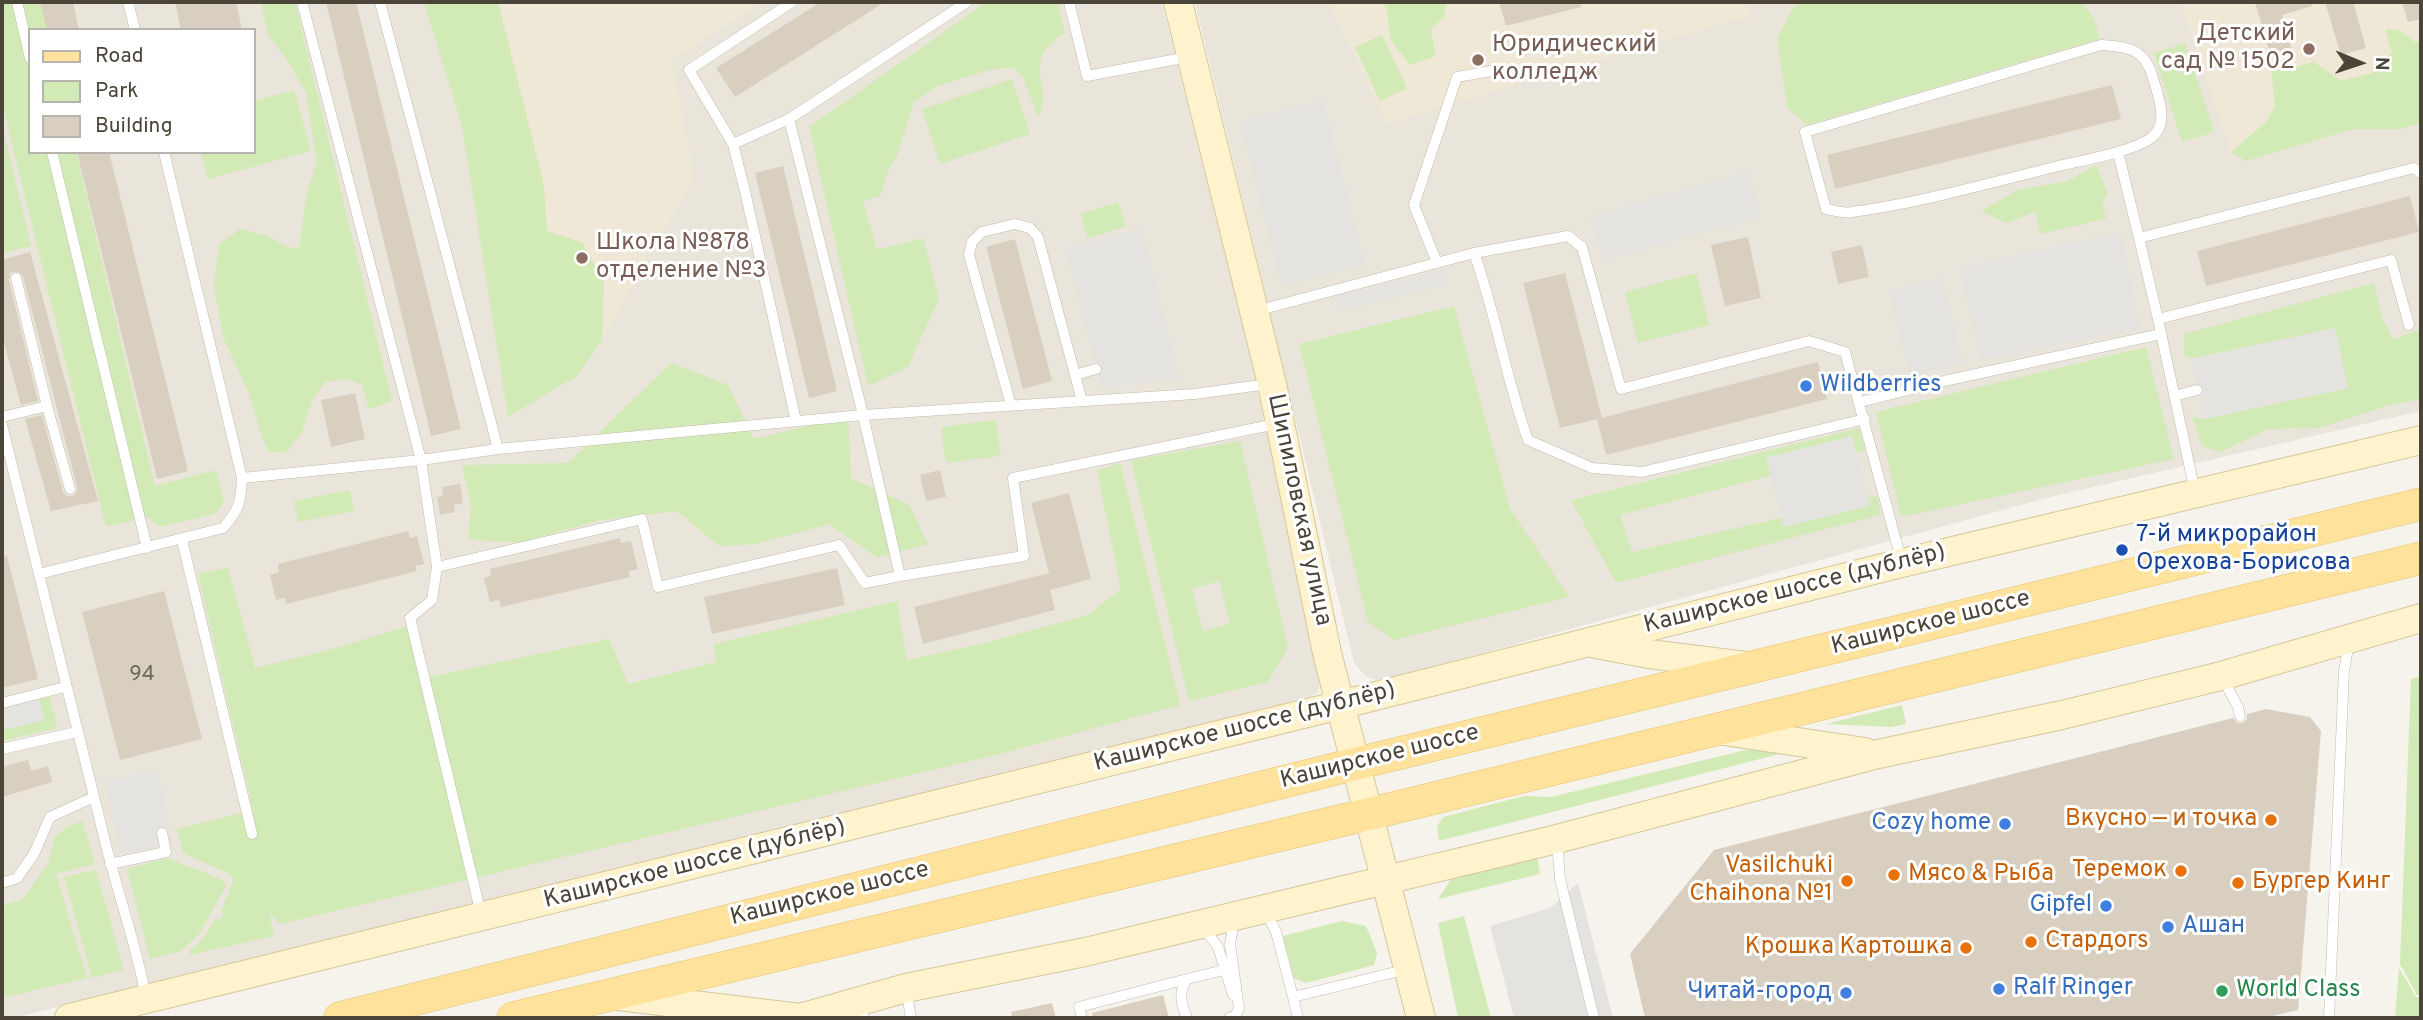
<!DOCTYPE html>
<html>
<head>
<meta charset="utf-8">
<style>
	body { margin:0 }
	#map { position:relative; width:2423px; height:1020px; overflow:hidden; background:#f6f3ec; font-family:Overpass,sans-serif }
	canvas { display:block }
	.frame { position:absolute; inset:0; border:4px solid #4b4439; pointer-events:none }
	.legend { position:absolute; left:28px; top:28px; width:228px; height:126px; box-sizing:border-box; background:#fff; border:2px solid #b7b4b0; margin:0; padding:9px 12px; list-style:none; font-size:21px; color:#4b4439 }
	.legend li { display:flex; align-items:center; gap:14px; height:35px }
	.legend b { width:35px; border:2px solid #b7b4b0 }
	.north { position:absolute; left:2325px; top:28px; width:70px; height:70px; -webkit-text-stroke:5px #fff; paint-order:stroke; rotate:92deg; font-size:19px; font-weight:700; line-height:28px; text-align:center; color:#4b4439 }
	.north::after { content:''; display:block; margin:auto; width:24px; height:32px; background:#4b4439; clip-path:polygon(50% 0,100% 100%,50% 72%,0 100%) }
</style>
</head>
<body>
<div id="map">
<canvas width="2423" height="1020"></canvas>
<div class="frame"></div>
<ul class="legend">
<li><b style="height:9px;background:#ffe39c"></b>Road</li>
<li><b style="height:19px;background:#d2eab5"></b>Park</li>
<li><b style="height:19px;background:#d8cfc1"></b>Building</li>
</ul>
<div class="north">N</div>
</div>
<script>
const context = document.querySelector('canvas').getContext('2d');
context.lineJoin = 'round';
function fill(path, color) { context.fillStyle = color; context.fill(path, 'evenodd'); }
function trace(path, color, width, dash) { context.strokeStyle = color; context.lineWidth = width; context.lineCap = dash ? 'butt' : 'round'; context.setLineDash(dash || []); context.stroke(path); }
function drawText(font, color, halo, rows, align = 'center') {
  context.font = font + ' Overpass,sans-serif'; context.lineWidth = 6; context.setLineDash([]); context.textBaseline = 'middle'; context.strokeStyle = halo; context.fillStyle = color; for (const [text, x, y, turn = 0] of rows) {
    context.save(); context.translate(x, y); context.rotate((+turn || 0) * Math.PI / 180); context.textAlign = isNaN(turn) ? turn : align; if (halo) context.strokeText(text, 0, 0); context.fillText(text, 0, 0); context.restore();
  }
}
const residential = new Path2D(`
	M2 2H1162L1251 359 1320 681 1318 692 1309 699 13 1018H2ZM30 30H254V152H30Z
	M1195 2H2421V411L2046 498 1388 679 1377 680 1365 676 1354 663Z`);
const education = new Path2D(`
	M454 2H762L672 61 694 177 602 340 577 376Z
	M1329 2H1748L1751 15 1386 124Z
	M2180 2H2421V97L2231 152Z`);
const green = new Path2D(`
	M2 2H41L47 30H30V152H76L155 486 216 470 224 503 214 514 160 527 148 517 106 527 2 103Z
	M261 2H295L392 401 369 409 362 385 346 379 325 382 312 400 302 432 287 452 270 453 262 437 250 396 223 337 214 285 219 244 240 229 269 236 286 247 299 248 307 191 317 163 306 93 286 58 268 35Z
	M424 2H498L544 186 547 231 583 243 604 283 602 340 577 376 508 417 462 126Z
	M986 2H1058L1065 33C1017 62 1056 88 1038 117L1023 77 1013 68 993 69 937 86 914 102 898 153 888 171 880 196 863 201 877 250 923 238 939 298 908 367 868 386 809 127Z
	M1382 2H1446L1444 17 1431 29 1436 56 1410 65 1390 39 1387 9Z
	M1801 2H2082L2094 19 2100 39 1807 125 1787 107 1777 38 1793 8Z
	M2385 29 2400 30 2415 42 2421 41V123L2400 129H2353L2246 161 2231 152 2266 122 2275 106 2271 68H2288L2314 62 2341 81 2373 73 2392 52Z
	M1382 35 1407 88 1380 101 1355 47Z
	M2185 43 2214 132 2182 142 2154 53Z
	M1012 79 1030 134 940 164 922 109Z
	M294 90 311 151 208 179 200 152H254V101Z
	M2 125 31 246 2 253Z
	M2096 165 2108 194 2102 201 2106 219 2040 234 2035 212 2006 223 1981 211 2018 190 2068 181Z
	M1118 202 1126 226 1088 238 1080 214Z
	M1696 273 1709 325 1638 343 1625 292Z
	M2374 283 2382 317 2393 339 2421 329V399L2390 405 2319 428 2269 429 2220 452 2202 446 2192 417 2204 419 2348 388 2335 328 2191 359 2184 355V334Z
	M1454 306 1510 509 1569 597 1394 640 1368 622 1299 344Z
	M2146 347 2174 459 1901 517 1876 412Z
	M671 363 728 385 754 439 848 416 851 478 909 505 928 544 877 558 830 524 756 544 719 546 677 511 601 520 518 543 468 539 471 506 462 465 568 463Z
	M996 420 1001 456 946 463 941 427Z
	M1859 428 1865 451 1620 515 1632 552 1877 496 1881 515 1616 583 1571 500Z
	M1240 441 1288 648 1268 682 1189 701 1131 460ZM1219 581 1230 623 1203 631 1192 589Z
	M1120 463 1180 705 1000 754 280 924 269 913 274 936 190 955V950L202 940 215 919H221L223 914 221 911 234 880 227 873 183 853 177 829 253 810 198 574 228 568 255 668 325 651 412 625 424 678 609 639 628 684 716 662 714 644 897 601 907 660 985 643 1088 615 1121 589 1097 471Z
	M350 490 354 511 298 522 294 501Z
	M2421 676V994L2417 995 2400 964 2411 679Z
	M50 697 57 728 2 741V730L44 720 39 699Z
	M1902 705 1906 724 1891 727 1826 724Z
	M1750 749 1795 750 1439 841 1437 826 1443 817 1524 796 1551 797Z
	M82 821 95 864 56 874 87 978 2 998V906L23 899 48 864 55 837 68 826Z
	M1537 856 1540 874 1438 899 1452 878Z
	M167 858 223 880 226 886 199 934 181 951 150 959 127 869Z
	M96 870 124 970 92 978 64 877Z
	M1464 916 1491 1018H1458L1438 923Z
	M1342 921 1366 926 1377 953 1374 965 1306 983 1294 978 1283 936Z
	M2399 968 2416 997H2421V1018H2395Z`);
const parking = new Path2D(`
	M1323 100 1365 265 1282 287 1240 122Z
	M1748 171 1762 217 1604 260 1590 216Z
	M1142 228 1180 379 1101 387 1065 248Z
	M2120 232 2140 328 1981 360 1959 268Z
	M1445 270 1449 285 1341 311 1337 297Z
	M1942 278 1963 363 1910 376 1889 291Z
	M2335 328 2348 388 2203 419 2191 359Z
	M1852 436 1870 506 1784 527 1766 458Z
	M39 699 44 720 2 730V708Z
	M157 770 173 844 120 854 105 781Z
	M1578 883 1613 1018H1514L1490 926 1550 908Z`);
const building = new Path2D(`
	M40 2H73L79 30H47Z
	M175 2H236L242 30H181Z
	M326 2H356L461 429 431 436Z
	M821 2H885L735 97 716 68Z
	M1499 2H1580L1581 7 1506 26Z
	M2255 2H2311L2312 6 2282 15 2292 51 2271 57Z
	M2325 2H2353L2366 48 2341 55Z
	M2402 2H2421V19L2408 22Z
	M2112 85 2121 119 1835 189 1827 155Z
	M77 152H109L188 471 157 479Z
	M783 166 837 391 809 398 755 173Z
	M2410 196 2419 232 2206 286 2197 251Z
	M1748 237 1761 298 1725 306 1711 245Z
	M1015 239 1052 381 1023 389 986 247Z
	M1862 245 1869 277 1838 284 1831 252Z
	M30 252 98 501 51 511 25 419 42 415 63 492 67 496H73L77 492V487L23 276 17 271 10 273 9 280 38 401 21 405 2 335V260Z
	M1565 273 1602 418 1560 428 1523 283Z
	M1818 362 1827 399 1606 455 1597 419Z
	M355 393 365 439 331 447 321 400Z
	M940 470 946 497 926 501 920 475Z
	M460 484 463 503 454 505 455 512 440 515 437 497 443 496 442 487Z
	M1069 493 1091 579 1050 590 1055 610 923 644 914 607 1049 573 1031 503Z
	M408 531 410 538 417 536 424 564 415 566 417 571 286 604 285 598 276 600 270 575 279 572 278 564Z
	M620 538 621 543 631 541 638 569 629 571 630 577 501 607 499 600 490 602 484 578 491 576 490 569Z
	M7 556 38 679 2 688V557Z
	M837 568 845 605 712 634 704 597Z
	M164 591 202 739 120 760 82 612Z
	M2266 709 2310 717 2321 731 2298 1010 2264 1018H1645L1630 954 1714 850 2233 718 2237 723H2242L2247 719V714Z
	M28 760 31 771 48 766 52 782 2 797V767Z
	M1163 995 1169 1018H1093L1092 1013Z
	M1052 1003 1056 1018H1012L1011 1012Z`);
const service = new Path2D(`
	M17 2 30 58
	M128 2 135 30
	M302 2 421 460 437 567 432 600 410 618 481 914
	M380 2 498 449
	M967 2 789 119 863 415 1195 394 1268 384
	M1069 2 1087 76 1188 57
	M2101 45C2128 47 2145 48 2153 78 2158 96 2170 124 2151 138 2132 152 2079 161 2055 167 1988 183 1920 203 1852 212 1844 214 1834 210 1826 209L1805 132Z
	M789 119 733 144 745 191 796 421
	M733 144 689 70 792 2
	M52 152 147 548
	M2118 152 2139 238
	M1474 253C1496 314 1506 379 1528 440L1592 468 1642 472 1865 419
	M1437 263 1414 205 1457 77 1497 70
	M1256 311 1474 253 1568 236 1582 247 1621 389 1809 341 1845 352 1901 559
	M2158 319 2139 238 2414 168 2421 174
	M1075 375 1096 369
	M2174 396 2197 390
	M1860 402 1944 381 2161 334
	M1011 405 969 255 972 242 982 232 1015 224 1030 228 1038 237 1082 401
	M47 406 70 489
	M2 417 47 406 16 278
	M2 425C36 561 69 697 103 833 116 889 136 942 146 998
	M242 478 421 460 498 449 863 415 900 576 1024 556 1013 478 1276 424
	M2195 492 2158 319 2391 260 2409 325
	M182 540 252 834
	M437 567 642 519 658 587 839 545 865 583 900 576
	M39 574 223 528C239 510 241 502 242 478L164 152
	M2223 679 2238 707 2240 716
	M2 703 65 687
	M2 749 77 732
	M1557 841 1560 879 1594 1018
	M110 864 166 852 162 833
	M2 883 17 878 34 854 50 817 94 797
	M1265 910 1276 932 1293 997
	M1202 926 1218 947 1233 995
	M906 989 911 1018
	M860 1002 864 1018
	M1082 1018 1079 1007 1187 979
	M1187 1018C1181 1004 1178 992 1187 979L1224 970
	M1229 1018 1235 1016 1239 1009 1230 944 1234 921
	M1298 1018 1293 997 1408 969
	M2329 1018 2344 671 2349 642`);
const secondary = new Path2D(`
	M1178 2 1272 384 1327 653 1421 1018
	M1596 644 1649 654 1746 666
	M1718 730 1865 752
	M619 996 800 1018
	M69 1018 1340 705 1902 563 2421 440
	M800 1018 906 988 1085 952 1557 839 1878 754 2062 715 2221 676 2421 618`);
const primary = new Path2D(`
	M340 1018 1355 764 2421 504
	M513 1018 1369 814 2421 558`);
const markers = [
	[2309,49,7,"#8d6e63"],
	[1478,60,7,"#8d6e63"],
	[582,258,7,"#8d6e63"],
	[1806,386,7,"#3f7fe0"],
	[2122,550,7,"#1a4fb4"],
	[2271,820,7,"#e8710a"],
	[2005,824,7,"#3f7fe0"],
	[2181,871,7,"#e8710a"],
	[1894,875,7,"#e8710a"],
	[1847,881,7,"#e8710a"],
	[2238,883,7,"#e8710a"],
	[2106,906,7,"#3f7fe0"],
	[2168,927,7,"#3f7fe0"],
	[2031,942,7,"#e8710a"],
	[1966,948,7,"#e8710a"],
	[1999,989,7,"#3f7fe0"],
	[2222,991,7,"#2e9e5b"],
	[1846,993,7,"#3f7fe0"]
];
const numberNames = [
	["94",142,676]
];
const educationNames = [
	["Детский",2295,35,"right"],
	["сад № 1502",2295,63,"right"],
	["Юридический",1492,46],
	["колледж",1492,74],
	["Школа №878",596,244],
	["отделение №3",596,272]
];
const shopNames = [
	["Wildberries",1820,386],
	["Cozy home",1991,824,"right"],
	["Gipfel",2092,906,"right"],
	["Ашан",2182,927],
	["Ralf Ringer",2013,989],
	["Читай-город",1832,993,"right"]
];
const streetNames = [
	["Шипиловская улица",1298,510,78],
	["Каширское шоссе (дублёр)",1795,590,-14],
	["Каширское шоссе",1931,624,-14],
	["Каширское шоссе (дублёр)",1245,728,-14],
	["Каширское шоссе",1380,758,-14],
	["Каширское шоссе (дублёр)",695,865,-14],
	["Каширское шоссе",830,895,-14]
];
const transitNames = [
	["7-й микрорайон",2136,536],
	["Орехова-Борисова",2136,564]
];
const foodNames = [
	["Вкусно — и точка",2257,820],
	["Vasilchuki",1833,867],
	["Chaihona №1",1833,895],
	["Теремок",2167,871],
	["Мясо & Рыба",1908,875,"left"],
	["Бургер Кинг",2252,883,"left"],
	["Стардогs",2045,942,"left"],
	["Крошка Картошка",1952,948]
];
const leisureNames = [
	["World Class",2236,991]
];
fill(residential, '#eae5da');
fill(education, '#efe8d6');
fill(green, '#d2eab5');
fill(parking, '#e5e3e0');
fill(building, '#d8cfc1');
trace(service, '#c2bbae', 11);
trace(secondary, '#d6c79b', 30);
trace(primary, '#e6c16a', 33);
trace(service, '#fff', 10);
trace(secondary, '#fff3cd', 28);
trace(primary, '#ffe39c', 32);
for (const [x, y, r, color] of markers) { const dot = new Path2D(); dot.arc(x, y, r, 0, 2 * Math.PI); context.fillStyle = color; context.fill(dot); trace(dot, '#fff', 2.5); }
drawText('21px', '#6e675b', null, numberNames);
drawText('24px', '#785e54', '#fff', educationNames, 'left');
drawText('24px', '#366cbe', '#fff', shopNames, 'left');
drawText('24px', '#4b4439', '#fff', streetNames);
drawText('24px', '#164399', '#fff', transitNames, 'left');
drawText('24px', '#c56008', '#fff', foodNames, 'right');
drawText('24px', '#27864d', '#fff', leisureNames, 'left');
</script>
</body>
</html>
